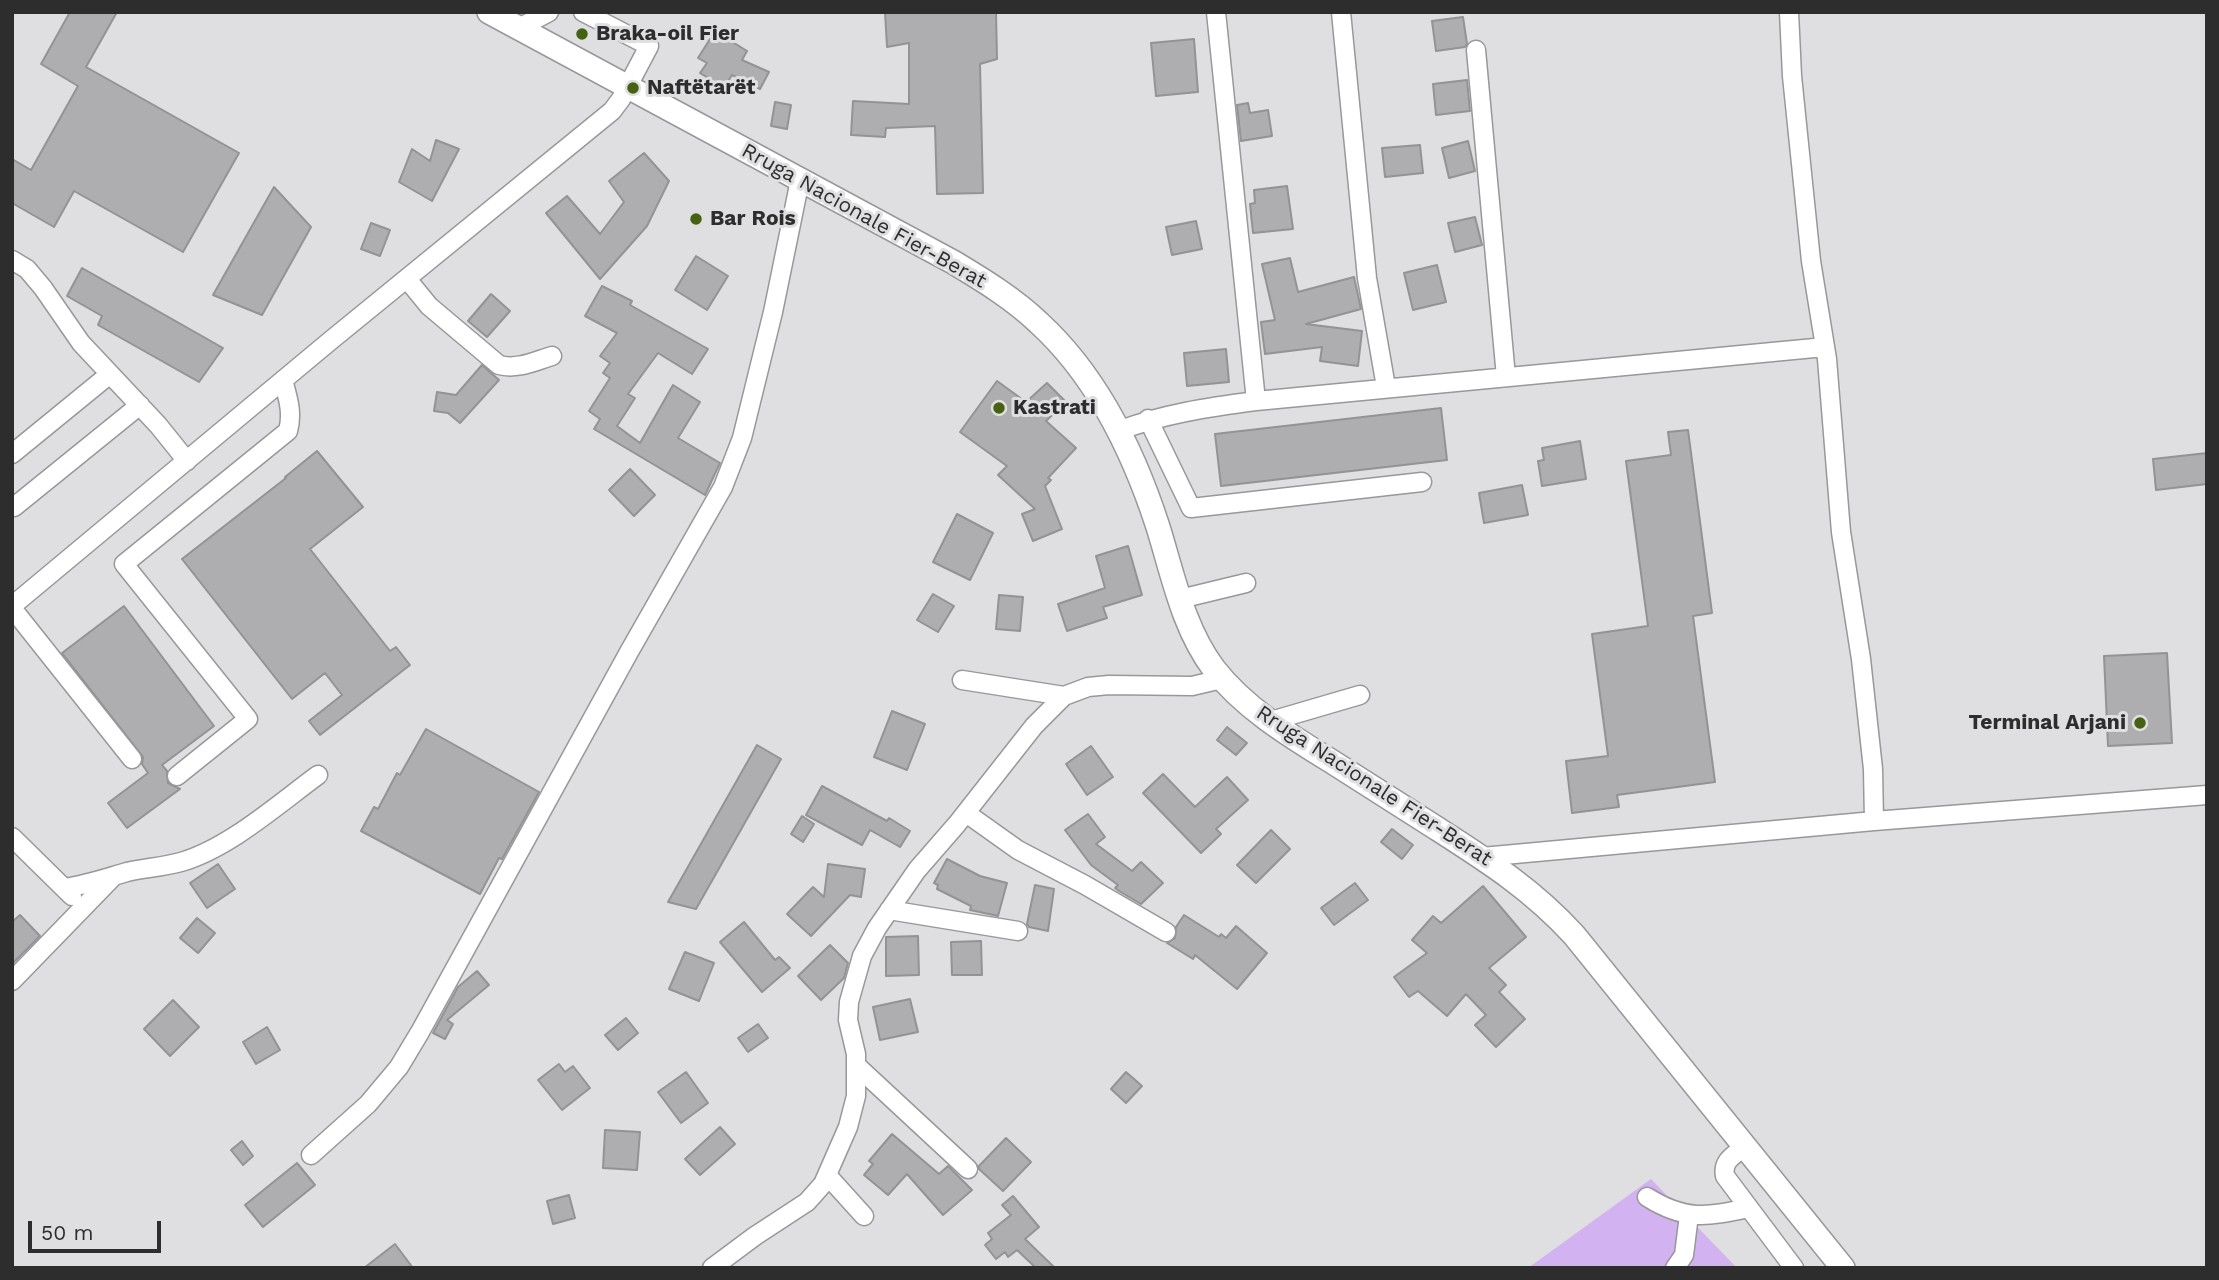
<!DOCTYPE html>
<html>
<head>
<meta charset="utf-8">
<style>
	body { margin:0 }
	#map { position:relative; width:2219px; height:1280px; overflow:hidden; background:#dfdee1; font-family:"Work Sans",sans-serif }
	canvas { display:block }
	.frame { position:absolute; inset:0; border:14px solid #2e2d2e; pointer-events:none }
	.scale { position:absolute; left:28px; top:1221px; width:133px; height:32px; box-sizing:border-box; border:4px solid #2e2d2e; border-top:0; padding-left:9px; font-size:21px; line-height:24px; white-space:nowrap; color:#2e2d2e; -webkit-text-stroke:5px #dfdee1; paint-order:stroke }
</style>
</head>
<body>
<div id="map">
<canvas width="2219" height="1280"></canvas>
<div class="frame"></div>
<div class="scale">50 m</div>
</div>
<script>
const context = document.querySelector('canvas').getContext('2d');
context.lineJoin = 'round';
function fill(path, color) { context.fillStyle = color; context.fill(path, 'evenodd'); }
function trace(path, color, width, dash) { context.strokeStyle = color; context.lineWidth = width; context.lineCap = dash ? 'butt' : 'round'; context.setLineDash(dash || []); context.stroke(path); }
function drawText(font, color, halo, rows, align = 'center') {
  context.font = font + ' "Work Sans",sans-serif'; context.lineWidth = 6; context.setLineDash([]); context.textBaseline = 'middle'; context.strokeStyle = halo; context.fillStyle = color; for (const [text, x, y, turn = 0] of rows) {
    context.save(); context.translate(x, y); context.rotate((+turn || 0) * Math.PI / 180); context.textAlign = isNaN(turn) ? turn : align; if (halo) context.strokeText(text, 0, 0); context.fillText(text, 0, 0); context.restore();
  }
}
const green = new Path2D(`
	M1651 1179 1737 1268H1528Z`);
const building = new Path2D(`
	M70 12H117L86 67 239 153 183 252 74 191 54 227 12 203V159L31 170 78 86 41 64Z
	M885 12H996L997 59 980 64 983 193 937 194 935 126 886 128 885 137 851 135 853 101 909 104V43L887 47Z
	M1463 17 1467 44 1465 47 1436 51 1432 21Z
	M715 31 747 51 742 60 769 72 760 89 732 75 724 88 700 73 707 63 698 58Z
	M1194 39 1198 92 1156 96 1151 43Z
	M1467 80 1470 111 1436 115 1433 84Z
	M775 102 791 105 787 129 771 126Z
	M1248 103 1250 113 1268 110 1272 136 1241 141 1237 105Z
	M436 140 459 149 432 201 399 182 412 149 430 161Z
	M1468 141 1475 171 1449 178 1442 148Z
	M1420 145 1423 173 1385 177 1382 148Z
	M644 153 669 181 647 226 600 279 546 213 567 196 600 234 624 202 609 181Z
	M1287 186 1293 229 1253 233 1250 204 1255 203 1254 190Z
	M274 187 311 227 262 315 213 295Z
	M1475 217 1482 245 1455 252 1448 223Z
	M1196 221 1202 249 1172 255 1166 227Z
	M371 223 390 230 380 256 361 249Z
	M696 256 728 276 707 310 675 290Z
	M1290 258 1298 292 1354 277 1361 309 1306 324 1362 331 1358 366 1320 361 1322 347 1265 354 1261 322 1275 320 1262 264Z
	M1437 265 1446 302 1413 310 1404 273Z
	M82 268 223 348 199 382 98 325 102 316 67 296Z
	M602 286 632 301 630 305 708 349 692 374 658 353 628 394 635 398 617 426 640 443 673 385 700 402 678 438 720 463 705 495 594 429 600 419 589 411 610 378 603 373 610 363 600 356 617 333 585 316Z
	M491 294 510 311 487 337 468 321Z
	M1226 349 1229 382 1187 386 1184 353Z
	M482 365 499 380 460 423 448 413 434 411 437 392 456 395Z
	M997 381 1026 402 1047 383 1066 402 1046 421 1076 448 1048 478 1051 480 1045 486 1062 529 1033 541 1022 514 1035 509 998 475 1007 466 960 432Z
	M1441 408 1447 460 1221 486 1215 434Z
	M1688 430 1712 613 1693 616 1715 782 1617 795 1619 807 1572 813 1566 761 1608 756 1592 634 1648 626 1626 461 1671 455 1668 432Z
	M1580 441 1586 479 1542 486 1538 461 1544 460 1542 448Z
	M317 451 363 507 310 549 390 651 396 647 410 665 320 735 309 721 342 695 325 673 292 699 182 559 286 478 285 477Z
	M2207 453V484L2156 490 2153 459Z
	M630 469 655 495 634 516 609 490Z
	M1522 485 1528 515 1484 523 1479 493Z
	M957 514 993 533 970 580 933 562Z
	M1128 546 1142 595 1103 607 1107 618 1067 631 1058 604 1105 588 1096 556Z
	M933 594 954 606 938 632 917 620Z
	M999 595 1023 597 1020 631 996 629Z
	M124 606 214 726 162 765 167 771 168 783 180 789 127 828 108 803 148 773 142 764 143 757 62 653Z
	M2167 653 2172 743 2108 746 2104 656Z
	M892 711 925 724 907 770 874 757Z
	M1227 727 1247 743 1236 755 1217 740Z
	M426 729 539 792 502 859 499 858 480 894 361 831 374 807 378 809 397 773 400 775Z
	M757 745 781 759 696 909 668 902Z
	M1091 746 1113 777 1087 795 1066 764Z
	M1163 774 1195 807 1227 777 1248 800 1216 829 1221 834 1201 853 1143 793Z
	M822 786 887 821 889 818 910 831 900 847 870 830 862 845 806 815Z
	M1088 814 1105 837 1096 844 1132 871 1141 862 1163 883 1141 904 1119 891 1115 888 1118 885 1091 865 1065 830Z
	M802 816 814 824 803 842 791 834Z
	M1392 829 1413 845 1402 859 1381 842Z
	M1271 830 1290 849 1256 883 1237 865Z
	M947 859 980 876 1007 883 998 916 970 910 971 906 937 889 938 885 934 883Z
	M218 864 235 889 207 908 190 883Z
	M828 864 865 869 861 897 850 895 811 936 787 914 813 887 824 897Z
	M1355 883 1368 900 1334 925 1321 908Z
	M1035 885 1054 889 1048 931 1029 927 1027 924Z
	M1483 886 1526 937 1489 968 1506 985 1499 992 1525 1019 1496 1047 1475 1025 1486 1015 1466 994 1447 1016 1418 991 1409 997 1394 977 1427 953 1412 940 1433 916 1441 923Z
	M20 915 40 936 12 964V922Z
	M1184 915 1219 937 1221 934 1226 938 1236 926 1267 953 1237 989 1195 955 1193 959 1167 943 1175 938 1176 927Z
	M197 918 215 933 198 953 180 938Z
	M744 922 775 960 779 957 790 968 762 992 720 942Z
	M918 936 919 975 886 976V937Z
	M981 941 982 975H952L951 942Z
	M830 945 848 963 844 978 821 1000 798 976Z
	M685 952 714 963 699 1001 669 989Z
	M477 971 489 985 447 1020 453 1024 445 1039 433 1033 458 987Z
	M910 999 918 1032 880 1040 873 1007Z
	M173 1000 199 1027 170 1056 144 1029Z
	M626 1018 638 1033 618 1050 605 1035Z
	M758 1024 768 1038 748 1052 738 1038Z
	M267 1027 280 1050 256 1064 243 1042Z
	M559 1064 565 1072 573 1066 590 1088 562 1110 538 1080Z
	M686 1072 708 1103 681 1123 658 1092Z
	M1126 1072 1142 1086 1126 1103 1111 1089Z
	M720 1127 735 1144 700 1175 685 1159Z
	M605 1130 640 1132 637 1170 603 1168Z
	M892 1134 939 1174 948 1166 972 1190 943 1215 907 1174 888 1195 864 1175 873 1164 869 1161Z
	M1006 1138 1031 1162 1003 1191 979 1169V1166Z
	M242 1141 253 1156 243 1165 231 1150Z
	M297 1163 315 1185 263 1227 245 1205Z
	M569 1195 575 1218 553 1224 547 1201Z
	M1013 1196 1039 1227 1025 1239 1055 1268H1036L1017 1250 1008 1257 1005 1252 996 1259 985 1245 992 1239 988 1233 1011 1215 1002 1205Z
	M395 1244 413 1268H364Z`);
const minor = new Path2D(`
	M1216 12 1256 401
	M1341 12 1367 278 1386 387
	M1789 12 1792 76 1811 261 1827 359 1841 532 1861 659 1873 769 1874 821
	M519 28 549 12
	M1476 50 1506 377
	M12 260 27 269 43 288 81 343 158 425 187 461
	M407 279 429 306 499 365C517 370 535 361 552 356
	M1148 419 1191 508 1422 482
	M1118 431C1163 414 1209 407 1256 401L1825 347
	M12 454 110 374
	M12 505 14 507 140 405
	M1180 599 1246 583
	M12 606 330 341 612 111 621 99 649 46 583 12
	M12 608 132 759
	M962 680 1064 696
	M1271 721 1360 695
	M177 776 248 719 124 564 288 431C293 413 288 398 283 380
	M966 813 1018 850 1085 885 1166 932
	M12 837 72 896
	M1482 857 1874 821 2207 795
	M64 888C86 885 106 878 127 872 145 868 163 867 181 862 229 848 277 805 318 775
	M889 910 1018 931
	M12 981 112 878
	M857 1066 968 1169
	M1744 1147C1733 1156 1722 1161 1725 1176L1794 1268
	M311 1155 368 1104 399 1067 420 1032 629 652 723 487 742 438 773 312 800 180
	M827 1175 864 1216
	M1647 1197C1685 1221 1707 1217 1748 1208
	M712 1268 755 1236 807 1202 823 1184 848 1127 856 1096V1054L848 1020 849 1002 862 956 877 928 917 870 957 824 1034 726 1064 696 1088 687 1109 685 1192 686 1222 679
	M1675 1268 1684 1255 1689 1215`);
const major = new Path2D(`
	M489 12 953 262C983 280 1014 299 1039 323 1098 377 1134 453 1158 527 1173 575 1183 628 1214 669 1245 709 1292 737 1334 763 1367 784 1400 805 1433 826 1486 860 1531 888 1574 935L1843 1268`);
const markers = [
	[582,34,7,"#456213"],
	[633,88,7,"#456213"],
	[696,219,7,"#456213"],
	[999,408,7,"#456213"],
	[2140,723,7,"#456213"]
];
const poiNames = [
	["Braka-oil Fier",596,34],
	["Naftëtarët",647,88],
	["Bar Rois",710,219],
	["Kastrati",1013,408],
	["Terminal Arjani",2126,723,"right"]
];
const streetNames = [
	["Rruga Nacionale Fier-Berat",864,216,29],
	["Rruga Nacionale Fier-Berat",1374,786,33]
];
fill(green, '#d2b2f0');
fill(building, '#aeadb0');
trace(building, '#939295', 2);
trace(minor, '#989799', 21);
trace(major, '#989799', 26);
trace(minor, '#fff', 18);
trace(major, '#fff', 23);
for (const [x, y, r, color] of markers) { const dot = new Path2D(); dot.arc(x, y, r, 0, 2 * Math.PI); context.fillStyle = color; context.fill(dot); trace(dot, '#dfdee1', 2.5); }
drawText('bold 21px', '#2e2d2e', '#dfdee1', poiNames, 'left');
drawText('21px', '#2e2d2e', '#dfdee1', streetNames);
</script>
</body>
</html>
